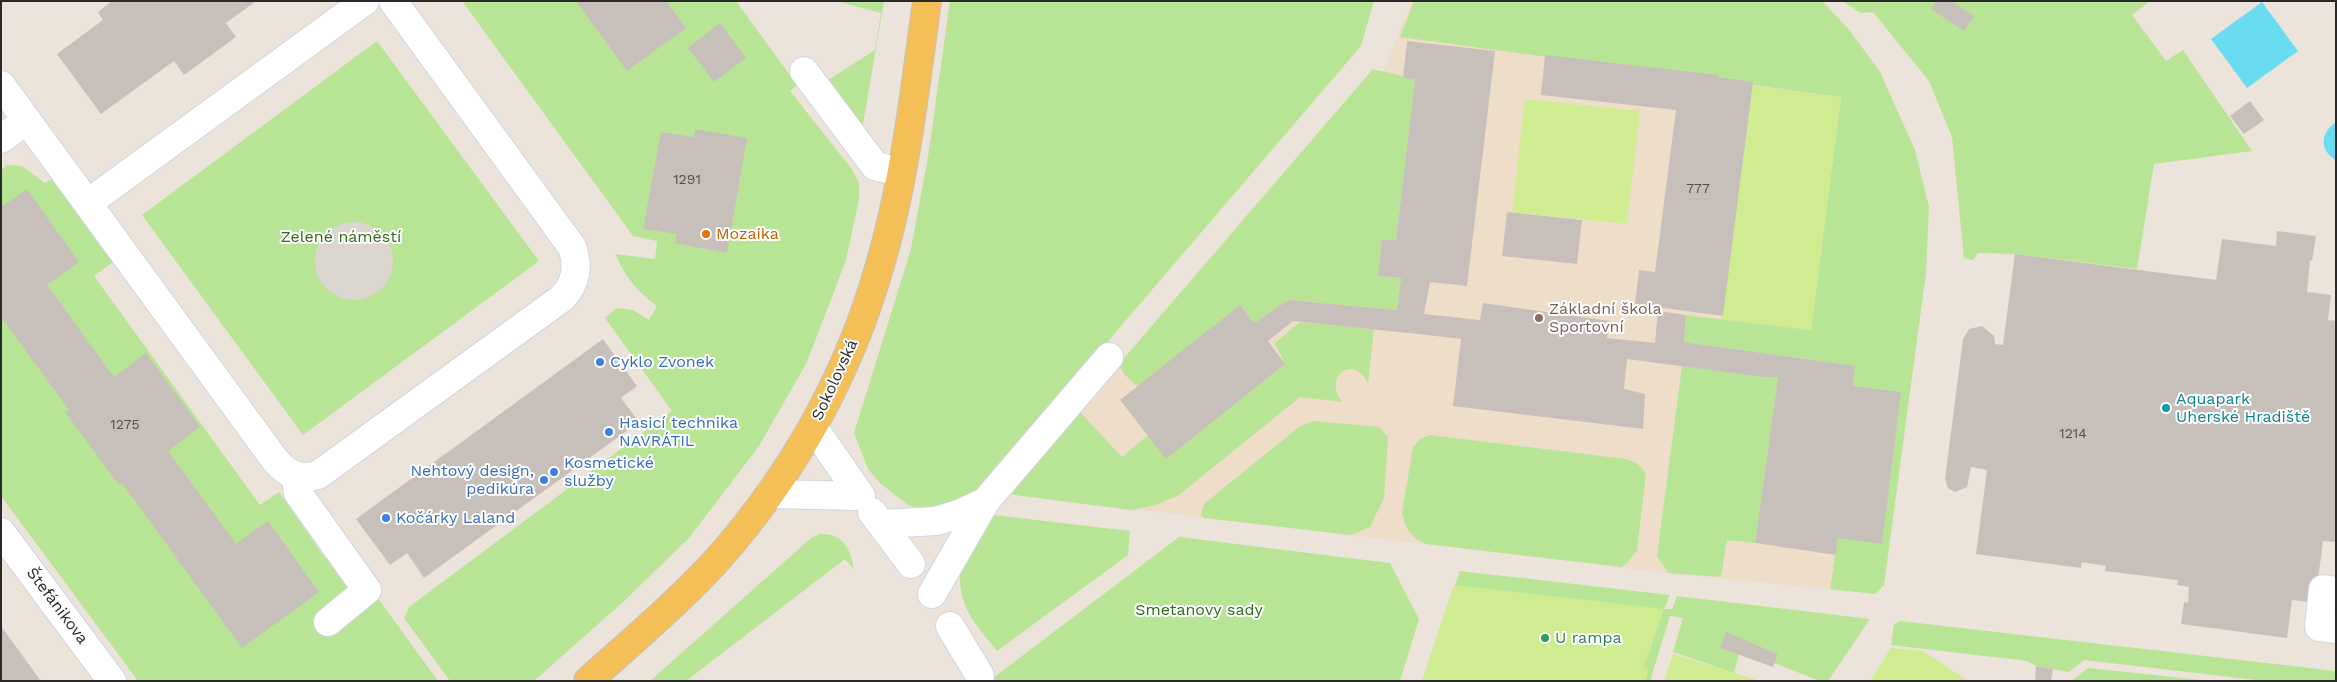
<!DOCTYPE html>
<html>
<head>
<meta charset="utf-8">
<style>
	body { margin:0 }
	#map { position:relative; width:2337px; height:682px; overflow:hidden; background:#ece3da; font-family:"Work Sans",sans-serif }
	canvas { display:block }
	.frame { position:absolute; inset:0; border:2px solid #292929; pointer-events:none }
</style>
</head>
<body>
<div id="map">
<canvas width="2337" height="682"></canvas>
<div class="frame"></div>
</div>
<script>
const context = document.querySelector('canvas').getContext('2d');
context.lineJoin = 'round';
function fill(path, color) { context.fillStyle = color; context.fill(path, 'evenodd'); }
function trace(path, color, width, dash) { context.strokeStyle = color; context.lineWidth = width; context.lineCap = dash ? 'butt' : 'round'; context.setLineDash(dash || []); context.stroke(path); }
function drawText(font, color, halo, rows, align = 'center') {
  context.font = font + ' "Work Sans",sans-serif'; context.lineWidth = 4; context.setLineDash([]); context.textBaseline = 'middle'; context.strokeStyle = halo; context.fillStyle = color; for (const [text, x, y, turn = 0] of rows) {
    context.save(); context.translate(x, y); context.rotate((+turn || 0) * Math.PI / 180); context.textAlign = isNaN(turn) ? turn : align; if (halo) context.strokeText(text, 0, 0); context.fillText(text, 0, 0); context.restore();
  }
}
const education = new Path2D(`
	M1412 1H1823L1851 32 1881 73 1914 150 1928 206 1926 273 1884 585 1875 594 1668 573 1007 494 1373 69 1383 72Z`);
const green = new Path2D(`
	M462 1H736L797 85 790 91 851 168 859 182V199L846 260 807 362 759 446 689 538 623 602 534 681H450L404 618 409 607 672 411 605 318 617 308 633 310 649 320 657 306C636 290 626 278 615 254L655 259 657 241 633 236Z
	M836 1H884L861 136 825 82 875 50 881 13Z
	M950 1H1374L1361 46 983 487 970 499 925 510 908 505 881 484 868 469 854 433 911 249 928 157Z
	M1414 1H1822L1850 31 1880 72 1915 150 1929 207 1926 273 1884 585 1875 594 1830 589 1838 538 1855 366 1684 342 1686 315 1811 330 1841 97 1400 37Z
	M1842 1H2150L2132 15 2166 61 2183 50 2252 151 2154 164 2137 269 2015 254 1978 253 1973 260 1964 258 1952 137 1929 81 1873 12 1861 13Z
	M377 41 539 261 303 435 142 215Z
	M1373 69 1415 79 1396 240 1382 239 1378 276 1401 278 1397 310 1288 300 1254 323 1137 386 1124 374 1119 364Z
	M7 165 22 166 45 183 53 178 113 262 94 276 260 505 279 492 325 558 380 601 438 681H138L1 496V170Z
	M1300 322 1374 329 1368 384C1354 352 1321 378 1343 402L1300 397 1179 495 1156 505 1131 510 1007 494 1078 410 1122 457 1148 435 1166 458 1285 364 1275 343Z
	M1682 366 1763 377H1778L1755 543 1727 540 1721 577 1668 573 1657 556Z
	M1314 421 1379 427 1388 437 1384 498 1370 527 1351 535 1204 518 1201 514 1204 504 1300 426Z
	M1430 435 1626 459 1637 463 1646 474 1637 551 1627 563 1621 567 1426 544C1412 538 1405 528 1402 513L1413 447 1420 439Z
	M994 515 1130 531 1128 555 997 651C978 627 960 610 960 578 960 567 961 557 967 548 975 537 985 526 994 515Z
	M820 534C843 533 851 549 854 570L845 559 686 681H650L811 538Z
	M1179 537 1390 563 1419 619 1400 681H989Z
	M1460 571 1670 595 1664 609H1672L1677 596 1870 619 1828 681H1820L1774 663 1778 654 1726 633 1739 654 1734 673 1673 652 1683 618 1670 616 1650 681H1422Z
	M1900 621 2336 671V681H2265L2084 660 2069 672 2036 666 2027 661 1891 645 1894 624Z
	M2088 668 2210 681H2071Z`);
const pitch = new Path2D(`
	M1752 86 1841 97 1811 330 1722 319Z
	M1525 99 1640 111 1627 224 1512 212Z
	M1454 585 1664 609 1644 667 1649 668 1645 681H1422Z
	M1891 648 1923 651 1968 681H1870Z
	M1673 654 1760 681H1664Z`);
const plaza = new Path2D(`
	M315 261a39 39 0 1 1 78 0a39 39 0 1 1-78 0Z`);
const water = new Path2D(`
	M2262 2 2298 51 2247 88 2211 39Z
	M2336 122V160C2319 150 2320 133 2336 122Z`);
const building = new Path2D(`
	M112 1H256L226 23 236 37 184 75 174 61 101 114 57 54 103 20 98 12Z
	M576 1H666L686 28 627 71Z
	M1936 1H1952L1974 16 1964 31 1931 9Z
	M720 23 746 58 714 82 688 48Z
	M1407 41 1495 51 1467 286 1430 282 1424 314 1480 320 1483 303 1610 321 1607 338 1655 343 1658 311 1686 315 1684 342 1855 366 1853 386 1901 392 1882 544 1838 538 1836 555 1755 543 1778 377H1763L1627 359 1624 389 1645 394 1643 429 1453 406 1461 339 1418 334 1293 321 1268 341 1285 364 1166 459 1120 400 1240 305 1254 323 1288 300 1397 310 1401 278 1378 276 1382 239 1396 240 1415 79 1403 78Z
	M1545 55 1718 75V77L1753 82 1723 316 1635 304 1639 270 1655 272 1676 110 1541 95Z
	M2250 101 2264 120 2244 134 2230 116Z
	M695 129 747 138 727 253 675 243 677 234 643 229 661 132 694 137Z
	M27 189 79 262 47 285 114 377 146 353 200 427 168 451 236 544 268 521 319 592 242 648 122 483 119 485 65 412 69 410 1 317V207Z
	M1507 212 1582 220 1577 264 1502 256Z
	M2277 231 2316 236 2312 261 2310 260 2307 292 2331 295 2328 320 2336 321V542L2323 541 2315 603 2292 600 2287 638 2181 624 2184 602 2188 603 2189 587 2177 585 2178 580 2105 571 2106 566 2082 562 2081 568 1976 554 1987 470 1971 467 1967 487 1955 492 1948 488 1945 479 1963 339 1969 329 1982 326 1994 336 1995 344 2003 345 2015 254 2216 280 2222 239 2276 246Z
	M603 339 637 386 621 398 639 422 424 578 407 553 390 565 356 519Z
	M1 626 30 666 41 681H1Z
	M1726 632 1778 654 1773 667 1720 648Z
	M2036 666 2053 669 2051 681H2035Z`);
const minor = new Path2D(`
	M804 71 875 166 901 172
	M1 85 275 460C288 475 299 480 318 475L562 298C576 284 579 266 572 247L393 1
	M1 139 27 120
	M88 203 365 1
	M296 477 298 493 367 590 328 622
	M770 494 861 496 813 427
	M872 512 911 564
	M881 524 936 521 959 514 985 502
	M1 532 112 681
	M2336 591 2323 589 2319 627 2336 629
	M932 594 985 502 1109 357
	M950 626 980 676`);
const major = new Path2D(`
	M588 681C632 641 678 603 718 559 793 474 849 374 880 265 905 180 915 89 927 1`);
const markers = [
	[706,234,5,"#e8710a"],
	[1539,318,5,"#8d6e63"],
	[600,362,5,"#3f7fe0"],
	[2166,408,5,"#0f9aa8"],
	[609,432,5,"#3f7fe0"],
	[554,472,5,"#3f7fe0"],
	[544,480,5,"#3f7fe0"],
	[386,518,5,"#3f7fe0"],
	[1545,638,5,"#2e9e5b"]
];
const numberNames = [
	["1291",687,180],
	["777",1698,189],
	["1275",125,425],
	["1214",2073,434]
];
const foodNames = [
	["Mozaika",716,234]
];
const parkNames = [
	["Zelené náměstí",341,237],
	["Smetanovy sady",1199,610]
];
const educationNames = [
	["Základní škola",1549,309],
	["Sportovní",1549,327]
];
const shopNames = [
	["Cyklo Zvonek",610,362],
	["Hasicí technika",619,423],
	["NAVRÁTIL",619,441],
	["Kosmetické",564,463],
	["služby",564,481],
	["Nehtový design,",534,471,"right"],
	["pedikúra",534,489,"right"],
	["Kočárky Laland",396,518]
];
const streetNames = [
	["Sokolovská",835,380,-65],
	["Štefánikova",57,606,53]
];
const cultureNames = [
	["Aquapark",2176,399],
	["Uherské Hradiště",2176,417]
];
const leisureNames = [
	["U rampa",1555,638]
];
fill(education, '#eedec9');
fill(green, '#b8e595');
fill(pitch, '#cfed90');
fill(plaza, '#dcd6d1');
fill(water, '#69dcf2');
fill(building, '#c7c0ba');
trace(minor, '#d0d5e3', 30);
trace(major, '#c3c3c3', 30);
trace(minor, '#fff', 28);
trace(major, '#f5bf57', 28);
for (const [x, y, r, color] of markers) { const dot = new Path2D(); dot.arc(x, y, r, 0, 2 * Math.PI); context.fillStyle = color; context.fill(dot); trace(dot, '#fff', 2); }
drawText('14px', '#504f4d', null, numberNames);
drawText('16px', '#c56008', '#fff', foodNames, 'left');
drawText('16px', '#316817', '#fff', parkNames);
drawText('16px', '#785e54', '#fff', educationNames, 'left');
drawText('16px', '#366cbe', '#fff', shopNames, 'left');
drawText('16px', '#292929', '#fff', streetNames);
drawText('16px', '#0d838f', '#fff', cultureNames, 'left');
drawText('16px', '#27864d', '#fff', leisureNames, 'left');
</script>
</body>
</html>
